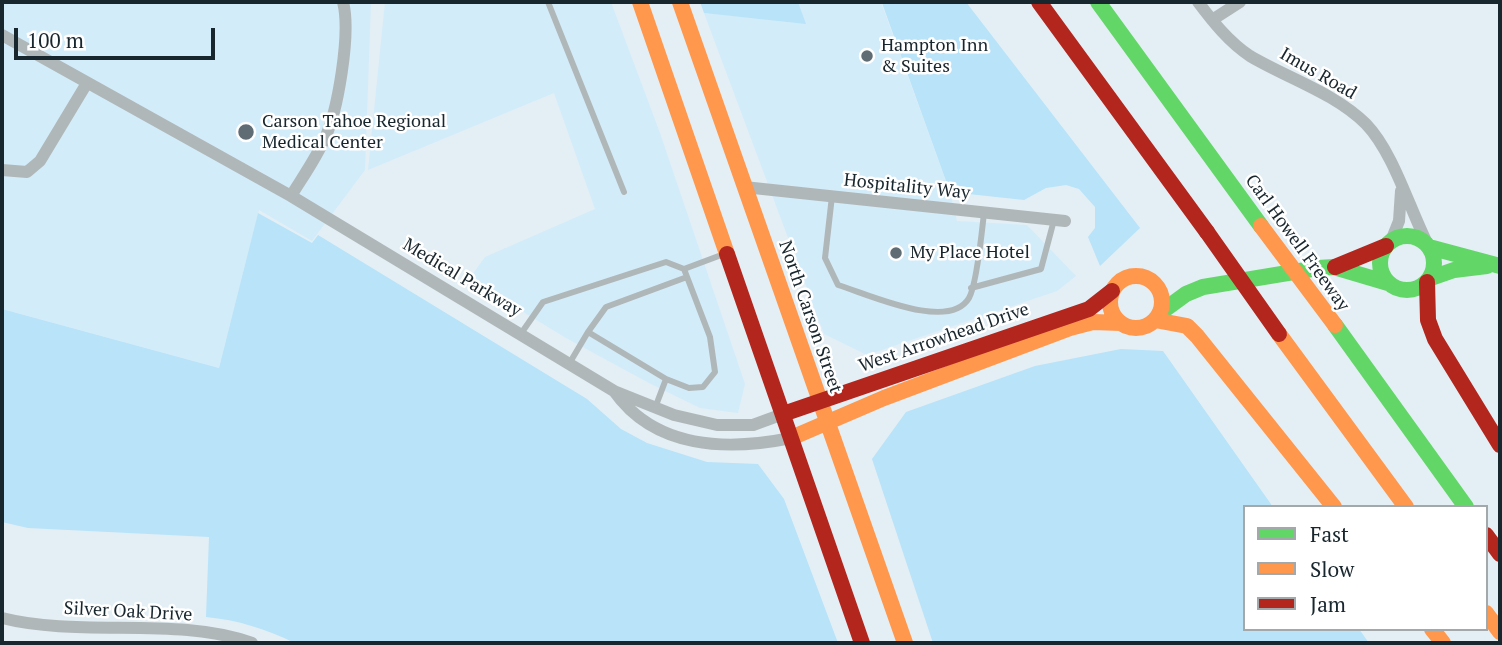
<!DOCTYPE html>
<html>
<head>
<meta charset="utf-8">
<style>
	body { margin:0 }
	#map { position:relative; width:1502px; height:645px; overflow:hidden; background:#e3eff5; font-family:"PT Serif",serif }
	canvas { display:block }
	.frame { position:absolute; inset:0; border:4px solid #18262d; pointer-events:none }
	.legend { position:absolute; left:1243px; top:505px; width:245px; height:126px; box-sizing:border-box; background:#fff; border:2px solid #a3a8ab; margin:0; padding:9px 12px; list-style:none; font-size:21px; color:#18262d }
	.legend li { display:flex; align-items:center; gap:14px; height:35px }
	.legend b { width:35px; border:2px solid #a3a8ab }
	.scale { position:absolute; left:14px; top:28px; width:201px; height:32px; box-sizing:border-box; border:4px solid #18262d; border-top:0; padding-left:9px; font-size:21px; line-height:24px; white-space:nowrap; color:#18262d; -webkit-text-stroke:5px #fff; paint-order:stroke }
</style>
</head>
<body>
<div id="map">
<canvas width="1502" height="645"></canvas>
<div class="frame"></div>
<ul class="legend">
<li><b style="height:9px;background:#63d668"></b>Fast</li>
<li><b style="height:9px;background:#ff974d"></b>Slow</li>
<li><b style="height:9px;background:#b3261e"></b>Jam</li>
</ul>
<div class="scale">100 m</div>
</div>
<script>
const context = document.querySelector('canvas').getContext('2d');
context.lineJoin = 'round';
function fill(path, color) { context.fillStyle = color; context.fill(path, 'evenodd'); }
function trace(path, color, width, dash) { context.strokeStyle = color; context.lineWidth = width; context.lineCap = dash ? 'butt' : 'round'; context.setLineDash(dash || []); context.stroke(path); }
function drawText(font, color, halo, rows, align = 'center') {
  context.font = font + ' "PT Serif",serif'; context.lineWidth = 5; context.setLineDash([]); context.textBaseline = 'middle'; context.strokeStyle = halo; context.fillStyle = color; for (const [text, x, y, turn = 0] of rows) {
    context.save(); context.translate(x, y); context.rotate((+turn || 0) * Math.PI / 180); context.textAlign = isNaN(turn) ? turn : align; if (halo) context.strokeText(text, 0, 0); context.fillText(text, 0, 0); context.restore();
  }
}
const built = new Path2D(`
	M2 2H371L365 170 312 241 259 210 219 368 2 309Z
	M385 2H611L660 133 745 384 738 413 700 408 649 383 566 338 469 279 485 257 595 209 554 93 368 170Z
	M798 2H881L950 192 957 221 1027 225 1076 276 1057 291 867 355 824 334 704 13 805 23Z`);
const green = new Path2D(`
	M700 2H798L806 24 704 13Z
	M966 2 1140 228 1100 266 1088 237 1095 228V207L1079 189 1066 185 1046 188 1024 200 950 192 882 3Z
	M258 213 312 243 318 235 587 399 621 429 647 443 707 462 758 464 784 499 838 643H295C266 629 238 620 206 617L209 537 28 528 2 522V309L219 368Z
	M1121 349 1163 351 1273 507H1245V629H1359L1369 643H933L872 459 906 412 1035 366Z`);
const lane = new Path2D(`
	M548 2 624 192
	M832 196 825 258 838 285C868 294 949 332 969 298 977 284 982 230 984 213
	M971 288 1041 269 1054 220
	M588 332 606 307 687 277
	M520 335 543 302 666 262 684 269
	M569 364 588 332 666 379
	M655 408 666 379 689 388 703 387 715 372 710 337 684 269 724 254`);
const street = new Path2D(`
	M1198 2C1213 22 1229 42 1250 56 1287 78 1335 93 1366 124 1393 152 1409 207 1427 243
	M1212 20 1240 2
	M2 35 291 196 614 391 674 415 717 425H753L783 414
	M2 170 27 172 40 161 87 83
	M744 187 1065 221
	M291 196C302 178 315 160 324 140 338 112 351 33 343 2
	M1391 241 1399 221 1401 191
	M614 391C655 449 727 451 791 438
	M2 618C81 638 177 616 252 643`);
const fast = new Path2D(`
	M1098 2 1261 226
	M1380 263a27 27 0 1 1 54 0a27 27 0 1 1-54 0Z
	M1429 247 1500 266
	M1431 278 1454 270 1487 266
	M1160 313 1186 294 1203 287 1318 268 1334 267 1388 283
	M1335 325 1466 507`);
const slow = new Path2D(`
	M640 2 727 254
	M680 2 905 643
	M1110 302a26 26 0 1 1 52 0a26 26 0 1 1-52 0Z
	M1155 320 1187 326 1197 336 1334 507
	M1279 334 1406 507
	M791 438 884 398 1070 328 1093 322 1121 323
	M1486 613 1500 632
	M1432 629 1443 643`);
const jam = new Path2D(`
	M1039 2 1207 232
	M727 254 862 643
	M1335 267 1386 246
	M1427 282 1428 320 1435 339 1500 445
	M783 414 1089 309 1112 291
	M1486 535 1500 554`);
const slowBridge = new Path2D(`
	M1261 226 1335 325`);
const jamBridge = new Path2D(`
	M1207 232 1279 334`);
const markers = [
	[867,56,7,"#5f6c73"],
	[246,132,9,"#5f6c73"],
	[896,253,7,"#5f6c73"]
];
const poiNames = [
	["Hampton Inn",881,46],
	["& Suites",881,67],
	["Carson Tahoe Regional",262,122],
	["Medical Center",262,143],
	["My Place Hotel",910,253]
];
const streetNames = [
	["Imus Road",1318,74,30],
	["Hospitality Way",907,187,6],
	["Carl Howell Freeway",1297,243,54],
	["Medical Parkway",462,278,31],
	["North Carson Street",810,317,71],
	["West Arrowhead Drive",944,338,-19],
	["Silver Oak Drive",128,612,3]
];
fill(built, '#d3ecf9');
fill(green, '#b8e3f9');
trace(lane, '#b0b7b9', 6);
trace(street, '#b0b7b9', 12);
trace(fast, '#63d668', 16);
trace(slow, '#ff974d', 16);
trace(jam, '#b3261e', 16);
trace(slowBridge, '#ff974d', 16);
trace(jamBridge, '#b3261e', 16);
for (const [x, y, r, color] of markers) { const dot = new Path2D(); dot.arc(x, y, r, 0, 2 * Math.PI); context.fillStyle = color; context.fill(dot); trace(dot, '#fff', 2.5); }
drawText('18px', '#18262d', '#fff', poiNames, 'left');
drawText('18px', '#18262d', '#fff', streetNames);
</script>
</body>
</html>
